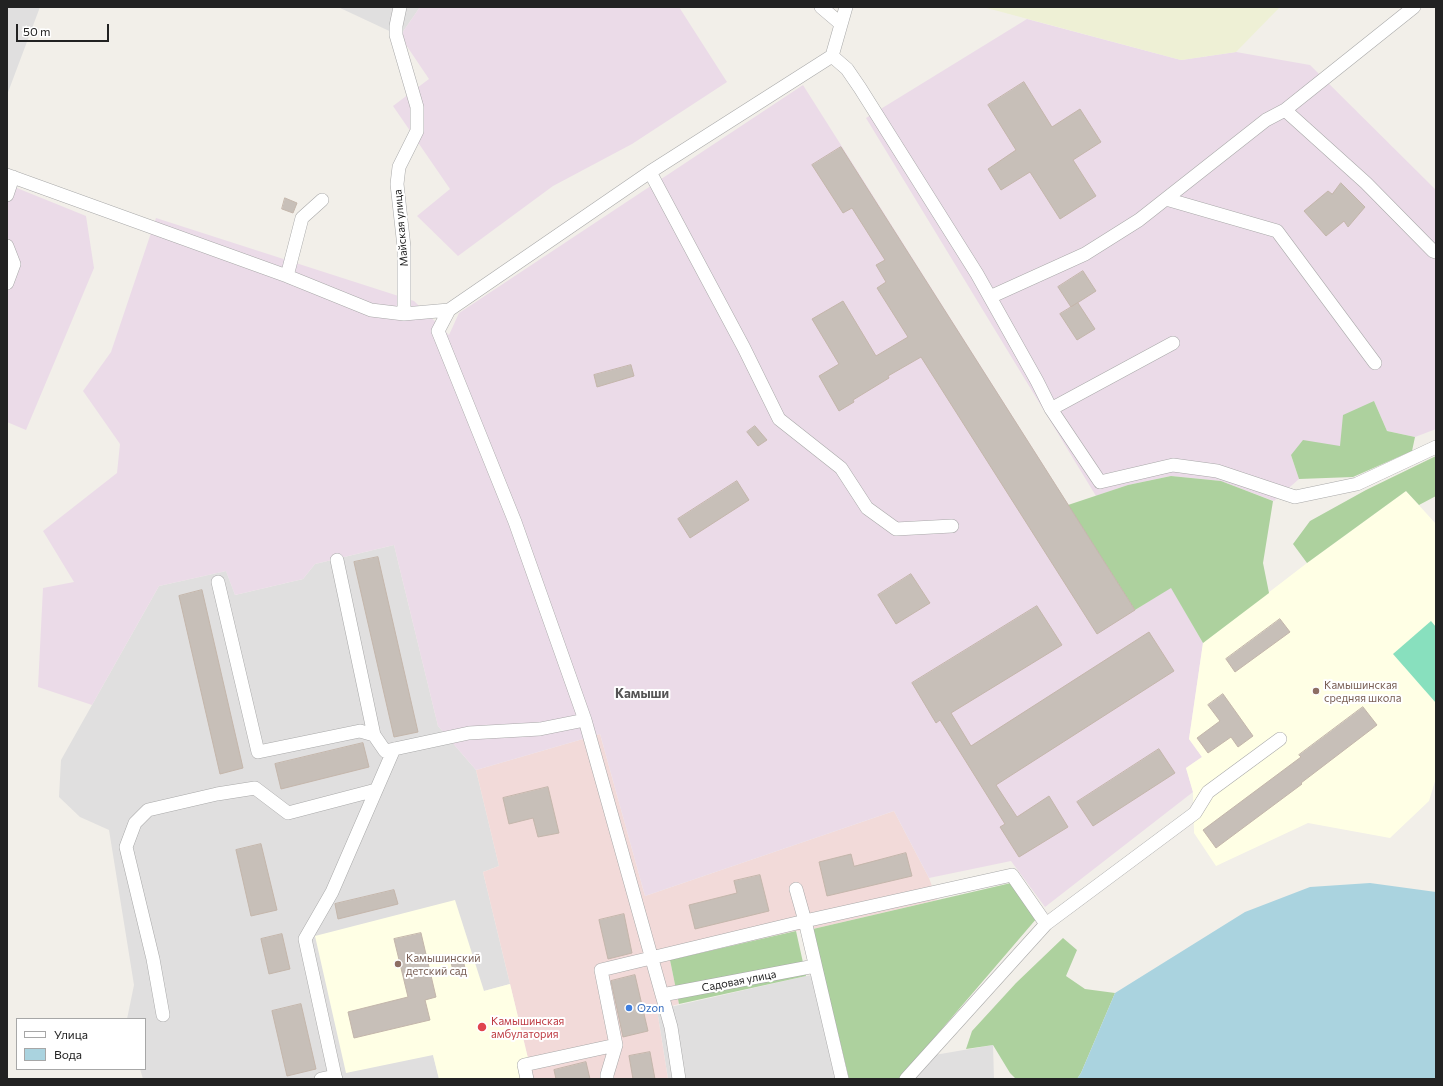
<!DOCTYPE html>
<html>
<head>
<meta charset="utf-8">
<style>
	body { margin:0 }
	#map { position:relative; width:1443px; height:1086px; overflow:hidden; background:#f2efe9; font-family:Commissioner,sans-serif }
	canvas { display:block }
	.frame { position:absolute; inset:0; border:8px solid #222; pointer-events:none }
	.legend { position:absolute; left:16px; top:1018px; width:130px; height:52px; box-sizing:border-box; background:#fff; border:1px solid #a7a7a7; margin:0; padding:5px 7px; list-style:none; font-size:12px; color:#222 }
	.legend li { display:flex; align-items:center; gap:8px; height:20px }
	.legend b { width:20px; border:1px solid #a7a7a7 }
	.scale { position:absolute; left:16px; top:24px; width:93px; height:18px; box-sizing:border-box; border:2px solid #222; border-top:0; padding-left:5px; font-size:12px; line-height:14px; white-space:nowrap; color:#222; -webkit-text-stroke:3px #fff; paint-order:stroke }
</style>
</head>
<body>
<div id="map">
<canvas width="1443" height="1086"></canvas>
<div class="frame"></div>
<ul class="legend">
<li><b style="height:5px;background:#fff"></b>Улица</li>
<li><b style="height:11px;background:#aad3df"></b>Вода</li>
</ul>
<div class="scale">50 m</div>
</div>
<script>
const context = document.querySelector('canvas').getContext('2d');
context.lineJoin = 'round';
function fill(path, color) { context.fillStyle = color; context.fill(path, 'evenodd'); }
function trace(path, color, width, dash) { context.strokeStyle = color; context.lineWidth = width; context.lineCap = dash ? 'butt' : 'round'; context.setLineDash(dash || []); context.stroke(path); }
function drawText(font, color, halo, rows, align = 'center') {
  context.font = font + ' Commissioner,sans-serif'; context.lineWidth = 4; context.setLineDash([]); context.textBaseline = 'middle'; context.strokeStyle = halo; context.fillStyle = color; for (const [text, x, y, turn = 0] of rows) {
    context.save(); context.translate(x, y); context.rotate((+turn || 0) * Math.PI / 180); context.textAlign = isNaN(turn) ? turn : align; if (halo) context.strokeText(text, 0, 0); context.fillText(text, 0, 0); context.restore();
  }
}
const residential = new Path2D(`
	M7 7H40L7 95Z
	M338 7H420L400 36Z
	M394 545 438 726 476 770 499 866 483 872 510 984 484 991 433 1055 439 1079H143L140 1069H145V1019H127L134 985 109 830 80 817 59 797 61 760 159 586 226 571 235 595 303 579 315 564Z
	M824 974 849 1079H668L657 1010 806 976Z
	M993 1045 994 1079H899L917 1058Z`);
const commercial = new Path2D(`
	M600 734 645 896 894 811 929 878 937 900 813 929 795 931 670 960 679 1004 657 1010 668 1079H533L483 872 499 866 476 770Z`);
const industrial = new Path2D(`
	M420 7H679L727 82 632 144 553 186 458 256 417 216 450 189 393 106 429 79 400 36Z
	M1027 19 1181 60 1236 52 1310 65 1436 190V429L1415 437 1387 431 1374 401 1340 446 1291 455 1299 479 1274 501 1221 481 1171 476 1128 485 1096 496 866 118Z
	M803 85 1135 610 1171 587 1203 643 1189 739 1202 757 1186 768 1193 792 1045 907 1011 861 929 878 894 811 645 896 600 734 476 770 438 726 394 545 315 564 303 579 235 595 226 571 159 586 92 705 38 687 43 588 74 582 43 531 117 473 120 444 83 391 111 352 156 218 414 301 449 335 459 313Z
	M7 184 86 216 94 268 26 430 7 422Z`);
const education = new Path2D(`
	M1406 491 1436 524V778L1429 801 1390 838 1308 823 1216 866 1194 833 1193 792 1186 768 1202 757 1189 739 1203 643 1307 563Z
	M455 900 484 991 510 984 533 1079H439L433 1055 346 1073 315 936Z`);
const farmland = new Path2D(`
	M983 7H1280L1236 52 1181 60Z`);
const forest = new Path2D(`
	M1374 401 1387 431 1415 437 1412 451 1353 477 1299 479 1291 455 1303 440 1340 446 1343 415Z
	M1436 456V496L1419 505 1406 491 1307 563 1293 544 1310 521 1366 490Z
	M1171 476 1221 481 1273 501 1263 563 1269 593 1203 643 1171 588 1135 610 1068 505 1128 485Z
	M1011 883 1037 918 899 1079H849L813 929Z
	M796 931 806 976 679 1004 670 960Z
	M1063 938 1077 950 1066 976 1085 989 1115 993 1081 1073 1077 1079H1016L1010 1073 993 1045 966 1049 972 1031 1016 983Z`);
const pitch = new Path2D(`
	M1431 621 1436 627V703L1393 654Z`);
const water = new Path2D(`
	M1370 883 1436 892V1079H1077L1081 1073 1115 993 1245 912 1310 887Z`);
const building = new Path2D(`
	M1024 82 1052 127 1080 109 1101 142 1073 160 1096 196 1060 219 1030 172 1001 190 988 169 1016 150 988 105Z
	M841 147 1135 610 1097 634 921 357 888 376 889 378 853 400 854 402 839 411 819 376 839 364 812 319 843 301 876 356 908 337 877 288 886 282 876 265 885 260 852 208 843 213 812 165Z
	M1341 183 1365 207 1348 227 1344 221 1326 236 1304 211 1328 191 1332 194Z
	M285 198 297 203 293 213 282 209Z
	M1083 271 1096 291 1071 307 1058 287Z
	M1078 303 1095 329 1077 340 1060 314Z
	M631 365 634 376 597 387 594 375Z
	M755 426 767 440 758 446 747 432Z
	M737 481 749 500 690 538 678 519Z
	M378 557 418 732 394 737 354 562Z
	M911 574 930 603 896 624 878 595Z
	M202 590 243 768 220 774 179 596Z
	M1037 606 1062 645 951 713 971 746 1149 632 1174 671 996 785 1017 817 1049 796 1068 827 1019 857 1000 827 1005 824 940 720 936 723 912 683Z
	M1280 619 1290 632 1235 672 1226 659Z
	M1223 694 1253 736 1238 747 1231 737 1208 753 1197 738 1220 721 1208 705Z
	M1363 707 1377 725 1301 783 1302 784 1216 848 1203 830 1301 757 1299 755Z
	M363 743 369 767 281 789 275 764Z
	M1159 749 1175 773 1093 826 1077 802Z
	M548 787 559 833 538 837 533 818 509 824 503 798Z
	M261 844 277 910 251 916 236 850Z
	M906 853 912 876 827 896 819 862 851 854 854 866Z
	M760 875 769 911 695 929 689 905 737 893 734 881Z
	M394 890 398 904 338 919 335 904Z
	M624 914 632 953 608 959 599 920Z
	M421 933 436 997 425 1000 430 1020 354 1038 348 1012 408 997 394 939Z
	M282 934 290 969 269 974 261 939Z
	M462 956 466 972 454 974 450 959Z
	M635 975 648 1031 623 1037 611 981Z
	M301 1004 316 1069 287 1076 272 1011Z
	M650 1052 655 1079H633L629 1056Z
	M586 1062 590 1079H556L554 1070Z`);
const minor = new Path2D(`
	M400 7 396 26V35L417 107V131L399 167 397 184 404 247V314
	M821 7 841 24
	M832 56 847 69 860 88 977 274 1037 381 1051 409 1100 482 1173 465 1217 471 1295 497 1357 484 1436 447
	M1285 110 1414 7
	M650 172 744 348 779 419 841 468 867 508 896 529 952 526
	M7 175 287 276 371 310 404 314 449 310
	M7 195 13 177
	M1166 199 1277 231 1375 363
	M7 246 14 264 7 283
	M287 276 302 218 322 200
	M990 297 1085 254 1139 220 1266 120 1285 110 1366 183 1433 251 1436 252
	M1051 409 1173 343
	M337 560 374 735 385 751 469 733 540 729 585 720
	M218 582 258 752 360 731 374 735
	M796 889 805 921 842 1079
	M662 995 815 966
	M163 1015 153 959 126 847 135 823 148 810 217 794 255 788 288 813 376 790
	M335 1076 305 939 332 892 394 749
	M321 1079 335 1076 336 1079
	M527 1079 524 1065 616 1045 601 970 805 921 1012 875 1046 924
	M607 1079V1075L616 1045
	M679 1079 671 1027 585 720 515 522 438 331 449 310 650 172 832 56 846 7
	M906 1079 1046 924 1195 813 1208 792 1280 739`);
const markers = [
	[1316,691,4,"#8d6e63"],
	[398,964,4,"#8d6e63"],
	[629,1008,4,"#3f7fe0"],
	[482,1027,5,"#e0444e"]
];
const streetNames = [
	["Майская улица",401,228,-95],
	["Садовая улица",739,981,-11]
];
const educationNames = [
	["Камышинская",1324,685],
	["средняя школа",1324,698],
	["Камышинский",406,958],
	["детский сад",406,971]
];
const shopNames = [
	["Ozon",637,1008]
];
const healthNames = [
	["Камышинская",491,1021],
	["амбулатория",491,1034]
];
const quarterNames = [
	["Камыши",642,694]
];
fill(residential, '#e0dfdf');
fill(commercial, '#f2dad9');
fill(industrial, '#ebdbe8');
fill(education, '#ffffe5');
fill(farmland, '#eef0d5');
fill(forest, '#add19e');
fill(pitch, '#88e0be');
fill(water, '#aad3df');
fill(building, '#c7bfb8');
trace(building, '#c4b6ab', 1);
trace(minor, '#a9a9a9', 14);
trace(minor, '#fff', 13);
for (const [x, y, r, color] of markers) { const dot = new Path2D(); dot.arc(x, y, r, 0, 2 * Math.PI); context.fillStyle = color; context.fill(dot); trace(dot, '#fff', 1.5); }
drawText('11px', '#222', '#fff', streetNames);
drawText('11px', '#785e54', '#fff', educationNames, 'left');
drawText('11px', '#366cbe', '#fff', shopNames, 'left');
drawText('11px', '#be3a42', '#fff', healthNames, 'left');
drawText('bold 13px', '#555', '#fff', quarterNames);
</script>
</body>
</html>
